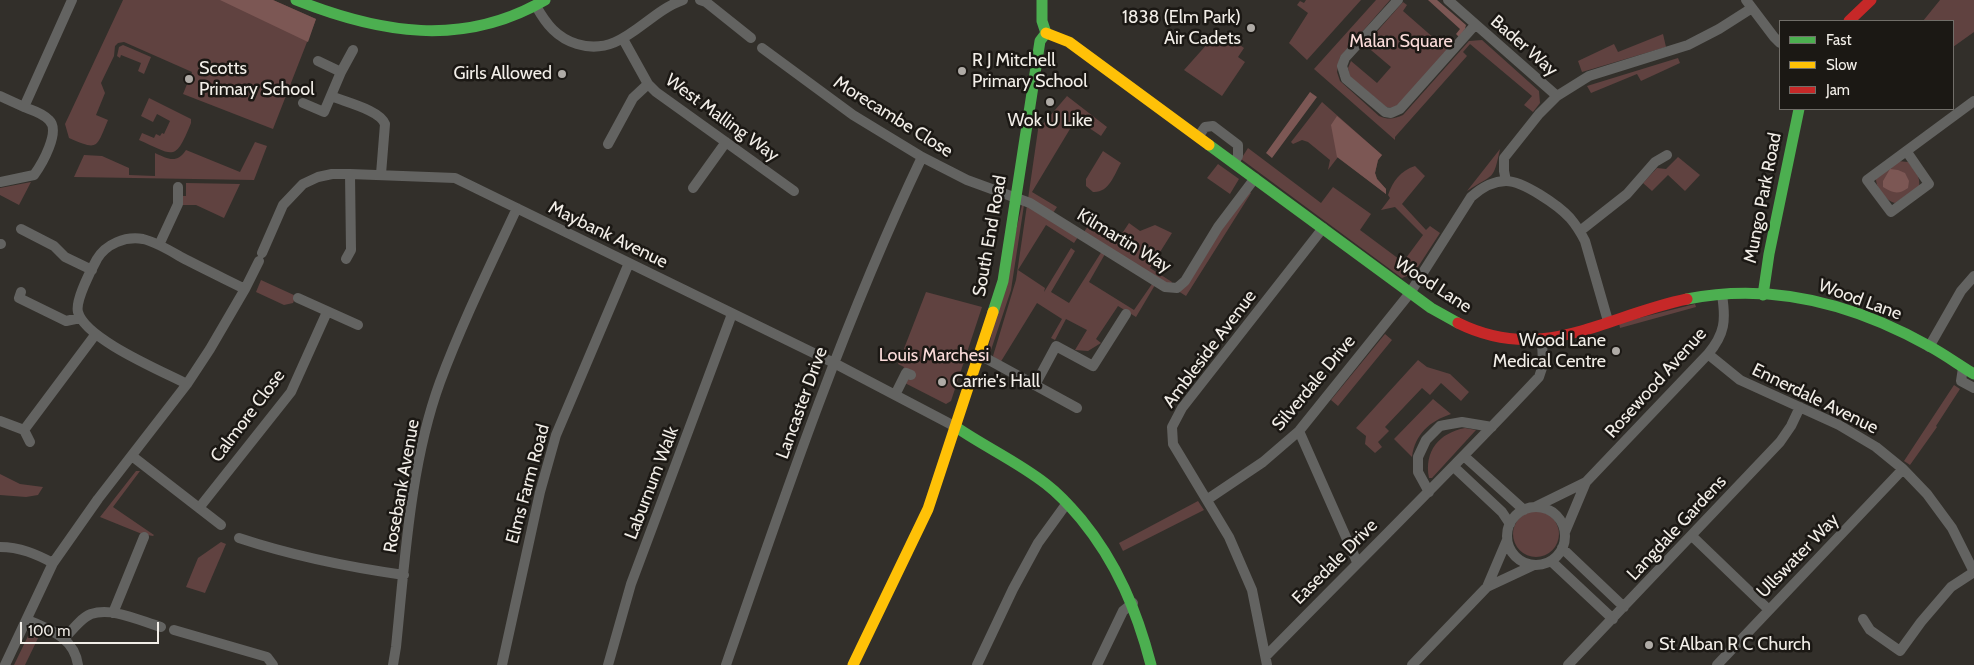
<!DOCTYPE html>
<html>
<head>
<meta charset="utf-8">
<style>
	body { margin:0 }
	#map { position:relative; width:1974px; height:665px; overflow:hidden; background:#322f2a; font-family:Cabin,sans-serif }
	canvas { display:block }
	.legend { position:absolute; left:1779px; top:20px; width:175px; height:90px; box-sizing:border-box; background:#1b1814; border:1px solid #716e69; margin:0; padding:6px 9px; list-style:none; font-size:15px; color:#f2eee8 }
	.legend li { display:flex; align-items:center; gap:10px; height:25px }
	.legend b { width:25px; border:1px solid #716e69 }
	.scale { position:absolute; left:20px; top:622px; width:139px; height:22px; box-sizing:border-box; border:2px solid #f2eee8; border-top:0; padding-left:6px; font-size:15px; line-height:18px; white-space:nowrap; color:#f2eee8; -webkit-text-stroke:4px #1b1814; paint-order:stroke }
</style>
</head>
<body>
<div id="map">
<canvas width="1974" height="665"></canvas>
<ul class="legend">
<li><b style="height:6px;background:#4caf50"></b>Fast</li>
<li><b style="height:6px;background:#ffc107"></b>Slow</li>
<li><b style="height:6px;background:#c62828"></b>Jam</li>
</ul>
<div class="scale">100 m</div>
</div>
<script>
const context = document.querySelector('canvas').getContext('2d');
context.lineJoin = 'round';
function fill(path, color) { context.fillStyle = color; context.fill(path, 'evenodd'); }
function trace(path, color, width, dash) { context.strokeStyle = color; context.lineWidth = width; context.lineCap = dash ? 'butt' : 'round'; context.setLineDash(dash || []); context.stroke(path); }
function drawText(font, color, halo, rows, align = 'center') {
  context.font = font + ' Cabin,sans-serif'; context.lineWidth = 5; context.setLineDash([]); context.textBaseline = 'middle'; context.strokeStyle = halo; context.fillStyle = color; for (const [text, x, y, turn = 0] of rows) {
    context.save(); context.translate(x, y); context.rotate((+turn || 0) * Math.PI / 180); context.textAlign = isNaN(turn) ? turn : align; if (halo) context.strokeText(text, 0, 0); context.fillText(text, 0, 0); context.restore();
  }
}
const green = new Path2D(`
	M123 0H273L316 19 273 129 183 94 192 72 124 42 118 43 115 46 114 56 101 83 105 93 96 115 108 120C96 148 99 151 69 138L65 124Z
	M1306 0H1361L1307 60 1289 43 1308 13 1297 5 1300 1 1304 3Z
	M1376 0H1390L1340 57 1337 72 1340 81 1379 116C1389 120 1394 119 1403 115L1469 41 1482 40 1539 91 1540 103 1533 112 1524 105 1532 96 1470 44 1463 52 1467 56 1395 137V140L1314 69Z
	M1940 0H1974V32L1953 47V21H1923Z
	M1403 2 1407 5 1403 11 1443 46 1448 41 1452 44 1403 102 1392 108 1386 107 1350 77 1348 68 1351 61 1377 83 1391 67 1365 45Z
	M1663 34 1666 47 1582 72 1578 61 1614 44 1618 52Z
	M1217 38 1233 40 1244 48 1238 57 1245 62 1222 96 1184 70 1209 42Z
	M123 45 151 57 144 74 138 71 141 63 121 55 120 58 117 56 119 47Z
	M1678 58 1680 63 1641 81 1637 74 1591 93 1587 86Z
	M1067 96 1107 127 1101 136 1076 119 1032 192 1057 207 1053 213 1028 199 1039 123 1043 124Z
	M149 98 191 119V123C175 162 175 156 139 140L142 133 154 138 156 134 160 136 162 133 164 134 170 121 157 114 153 122 141 116Z
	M1322 102 1382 155 1378 160 1375 173 1377 179 1386 189V194L1338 157 1328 170 1330 160 1308 142 1302 140 1293 144 1291 142Z
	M255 142 267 146 254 180 74 177 84 155 102 156 129 168V175L155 176V153C168 159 177 164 186 150L240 172Z
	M1248 148 1321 203 1333 187 1371 214 1360 230 1403 262 1423 235 1395 207 1381 210 1390 198 1388 195C1393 181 1400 171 1415 166L1425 176 1402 204 1426 230 1430 226 1440 233 1414 273 1402 278 1241 159Z
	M1500 149C1493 182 1494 173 1467 191Z
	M1103 151 1121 163C1114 175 1109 193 1093 192L1086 186V179Z
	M1678 157 1700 175 1685 191 1668 175 1652 191 1643 183 1657 168 1666 169Z
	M1898 161 1908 162C1914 170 1921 176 1919 187L1895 203C1886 201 1876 188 1876 179Z
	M1218 164 1239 179 1230 194 1207 178Z
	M31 182 19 205 0 195V188Z
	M186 183 240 184 224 218 196 205H182V196H186Z
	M1246 189 1251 193 1186 296 1178 291Z
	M1022 205H1024L1011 290 990 353 988 350Z
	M1027 205 1078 237 1074 243 1046 225 1018 270 1045 288 1044 292 1071 248 1075 251 1051 292 1069 303 1102 251 1105 254 1089 282 1134 310 1152 284 1155 285 1136 317 1118 306 1096 339 1101 343 1088 351 1075 350 1087 330 1066 319 1055 340 1051 338 1062 319 1037 303 1000 363 993 356 1016 280Z
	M1129 223 1140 231 1155 225 1172 233 1150 268 1172 282 1170 286 1084 232 1088 226 1115 244Z
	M261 280 296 296 293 303 284 305 256 292Z
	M926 292 982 307 951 401 946 404 899 380 904 367 898 364Z
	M1695 304 1696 307 1620 328 1619 323Z
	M1385 334 1392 340 1338 406 1331 400Z
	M1418 360 1427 367 1450 374 1469 392 1461 401 1441 383 1430 395 1422 388 1385 427 1389 431 1378 442 1382 447 1375 453 1365 444 1366 436 1356 428Z
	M1954 385 1960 389 1936 426 1937 427 1910 465 1904 461Z
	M1433 399 1451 414C1430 421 1415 434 1412 457L1394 439Z
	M1465 428 1476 430 1432 478H1429C1424 451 1439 433 1465 428Z
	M136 471H140L113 507 154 535 153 536 142 534 100 517Z
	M0 474 20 484 43 487 38 495 26 497 0 495Z
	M1198 501 1204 510 1123 551 1119 543Z
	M1513 534a23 23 0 1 1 46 0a23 23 0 1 1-46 0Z
	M221 542 226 544 205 593 186 587 198 558Z
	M34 633 40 634 25 665H14L28 636Z`);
const forest = new Path2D(`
	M220 0H273L316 19 308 42Z
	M1428 0H1437L1466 25 1465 29 1459 37 1456 34 1460 29Z
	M1310 92 1317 97 1272 158 1266 153Z
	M1337 116 1382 155 1378 160 1375 173 1377 179 1386 189V194L1337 157 1331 125Z
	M1890 169 1898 170 1905 173 1909 181 1908 188C1898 195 1893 193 1883 187V181Z`);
const street = new Path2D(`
	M700 0 706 2 751 38
	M1398 0 1345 58 1342 66 1346 79 1385 112 1391 113 1400 109 1475 25
	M1448 0 1557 96
	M1746 0 1774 37 1780 43
	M536 6C546 24 557 38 577 44 622 58 645 13 683 0
	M623 39 648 84 656 92 794 191
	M762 48 853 115 922 157 967 180 1030 203 1165 287 1177 288 1185 281 1218 227 1255 178
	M318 61 341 72
	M0 96 24 107
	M331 96C345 102 380 110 385 124L381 174
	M303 103 324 112 341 72 353 50
	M1198 137 1205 127 1213 126 1238 145V156L1234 163
	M608 144 633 98 648 84
	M1907 152 1929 184 1891 212 1867 180 1974 101
	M1506 181 1504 171V158L1539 114 1557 96 1589 76 1688 45 1719 29 1752 8
	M0 182 34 175C42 164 61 131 49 120 43 113 32 110 24 107L72 0
	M693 188 726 142
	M21 229 54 246 65 257 92 270
	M1580 231 1627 194 1655 162 1667 155
	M0 244H1
	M159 245 178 204V187
	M262 253 283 205 303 184 318 177 332 174H350L455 178 834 363 956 427
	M346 259 351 250 350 174
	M21 292 19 298 66 321 80 318
	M298 298 358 325
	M1929 347 1961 291 1974 276
	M1708 354 1740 380 1839 425 1876 447 1903 469 1927 494 1952 528 1974 572
	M980 355 1077 408
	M1963 368 1961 381 1974 388
	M187 384C162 371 85 339 78 312 75 301 91 270 97 259 106 244 125 236 143 239 156 242 169 250 181 257 202 268 223 278 245 289
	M1035 385 1056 346 1093 366 1126 314
	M895 395 906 373 911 375
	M0 421 24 430 30 442
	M24 430 95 335
	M1299 431 1357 562
	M132 456 221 525
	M1464 456 1524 510
	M1454 467 1502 512 1510 524
	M1429 492 1418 472V457L1426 440 1440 426 1445 425 1462 422 1492 427
	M1208 499 1263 462 1299 431 1410 293 1471 197C1481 188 1492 181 1506 181 1523 181 1558 205 1570 218 1576 225 1581 233 1585 241L1608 321
	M1535 507 1586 482 1708 354C1725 334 1726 320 1722 295
	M1507 536a29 29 0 1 1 58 0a29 29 0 1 1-58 0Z
	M199 508 291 392 327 312
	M1565 532 1586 482
	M1692 536 1769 610
	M239 538C293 556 348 567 404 575
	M0 547C20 547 36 554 53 563
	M1562 548 1624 607
	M1551 561 1613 619
	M1487 587 1534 565
	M113 613 144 537
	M1863 619 1870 630 1900 651 1921 622 1951 587 1974 572
	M28 620C50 630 74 637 78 665
	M174 630 267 657 273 665
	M65 638C72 630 81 618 91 614 113 607 140 621 161 627
	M1266 656C1357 563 1450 472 1539 377L1543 365 1542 340
	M5 665 53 563 98 499 187 384 210 349 245 289 259 261
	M393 665 396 647C405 560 410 464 440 382 462 323 490 266 517 208
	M502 665 540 492 556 435 629 263
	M608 665 631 584 732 314
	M726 665C785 494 844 321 922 157
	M977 665 1013 589 1038 543 1067 503
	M1097 665 1123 611 1133 603
	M1267 665 1252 590 1229 537 1173 444 1172 427 1182 408 1323 228
	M1412 665 1487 587 1507 540
	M1568 665 1780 442 1791 426 1800 407
	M1717 665 1903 469`);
const fast = new Path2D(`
	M296 0C379 33 463 48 545 0
	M1209 145 1431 308 1458 323
	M1763 295 1769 254 1799 109
	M1687 299C1772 282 1854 304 1929 346 1944 354 1959 365 1974 374
	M993 312 1003 281 1040 41 1046 33 1042 21V0
	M956 427C985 447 1018 462 1046 484 1059 494 1070 506 1081 519 1117 563 1137 611 1151 665`);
const slow = new Path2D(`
	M1046 33 1069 42 1209 145
	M853 665 928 509 993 312`);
const jam = new Path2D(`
	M1849 21 1871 0
	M1458 323C1543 365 1604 316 1687 299`);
const markers = [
	[1251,28,5,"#afaba6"],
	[962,71,5,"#afaba6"],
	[562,74,5,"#afaba6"],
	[189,79,5,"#afaba6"],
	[1050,102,5,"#afaba6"],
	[1616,351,5,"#afaba6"],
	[942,382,5,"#afaba6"],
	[1649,645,5,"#afaba6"]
];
const poiNames = [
	["1838 (Elm Park)",1241,18,"right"],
	["Air Cadets",1241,39,"right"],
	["R J Mitchell",972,61],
	["Primary School",972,82],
	["Scotts",199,69],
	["Primary School",199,90],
	["Girls Allowed",552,74,"right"],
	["Wok U Like",1050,121,"center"],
	["Wood Lane",1606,341,"right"],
	["Medical Centre",1606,362,"right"],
	["Carrie's Hall",952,382],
	["St Alban R C Church",1659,645]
];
const parkNames = [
	["Malan Square",1401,42],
	["Louis Marchesi",934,356]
];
const streetNames = [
	["Bader Way",1524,46,41],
	["Morecambe Close",893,117,32],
	["West Malling Way",722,118,36],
	["Mungo Park Road",1763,198,-79],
	["Maybank Avenue",608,235,26],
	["South End Road",990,236,-80],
	["Kilmartin Way",1124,241,31],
	["Wood Lane",1433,285,33],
	["Wood Lane",1860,300,20],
	["Ambleside Avenue",1210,349,-53],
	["Silverdale Drive",1314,383,-50],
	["Rosewood Avenue",1656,383,-48],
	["Ennerdale Avenue",1815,399,26],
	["Lancaster Drive",802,403,-70],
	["Calmore Close",248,416,-53],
	["Laburnum Walk",652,483,-69],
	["Elms Farm Road",528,484,-75],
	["Rosebank Avenue",402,486,-80],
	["Langdale Gardens",1677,528,-47],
	["Ullswater Way",1798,556,-46],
	["Easedale Drive",1335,562,-45]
];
fill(green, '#604240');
fill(forest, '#7c5754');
trace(street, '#636361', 10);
trace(fast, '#4caf50', 11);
trace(slow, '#ffc107', 11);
trace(jam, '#c62828', 11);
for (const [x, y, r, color] of markers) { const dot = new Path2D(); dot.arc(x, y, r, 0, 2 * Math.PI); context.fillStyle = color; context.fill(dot); trace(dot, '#1b1814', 2); }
drawText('18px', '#f2eee8', '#1b1814', poiNames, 'left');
drawText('18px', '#fbdcda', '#1b1814', parkNames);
drawText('18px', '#f2eee8', '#1b1814', streetNames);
</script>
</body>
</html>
